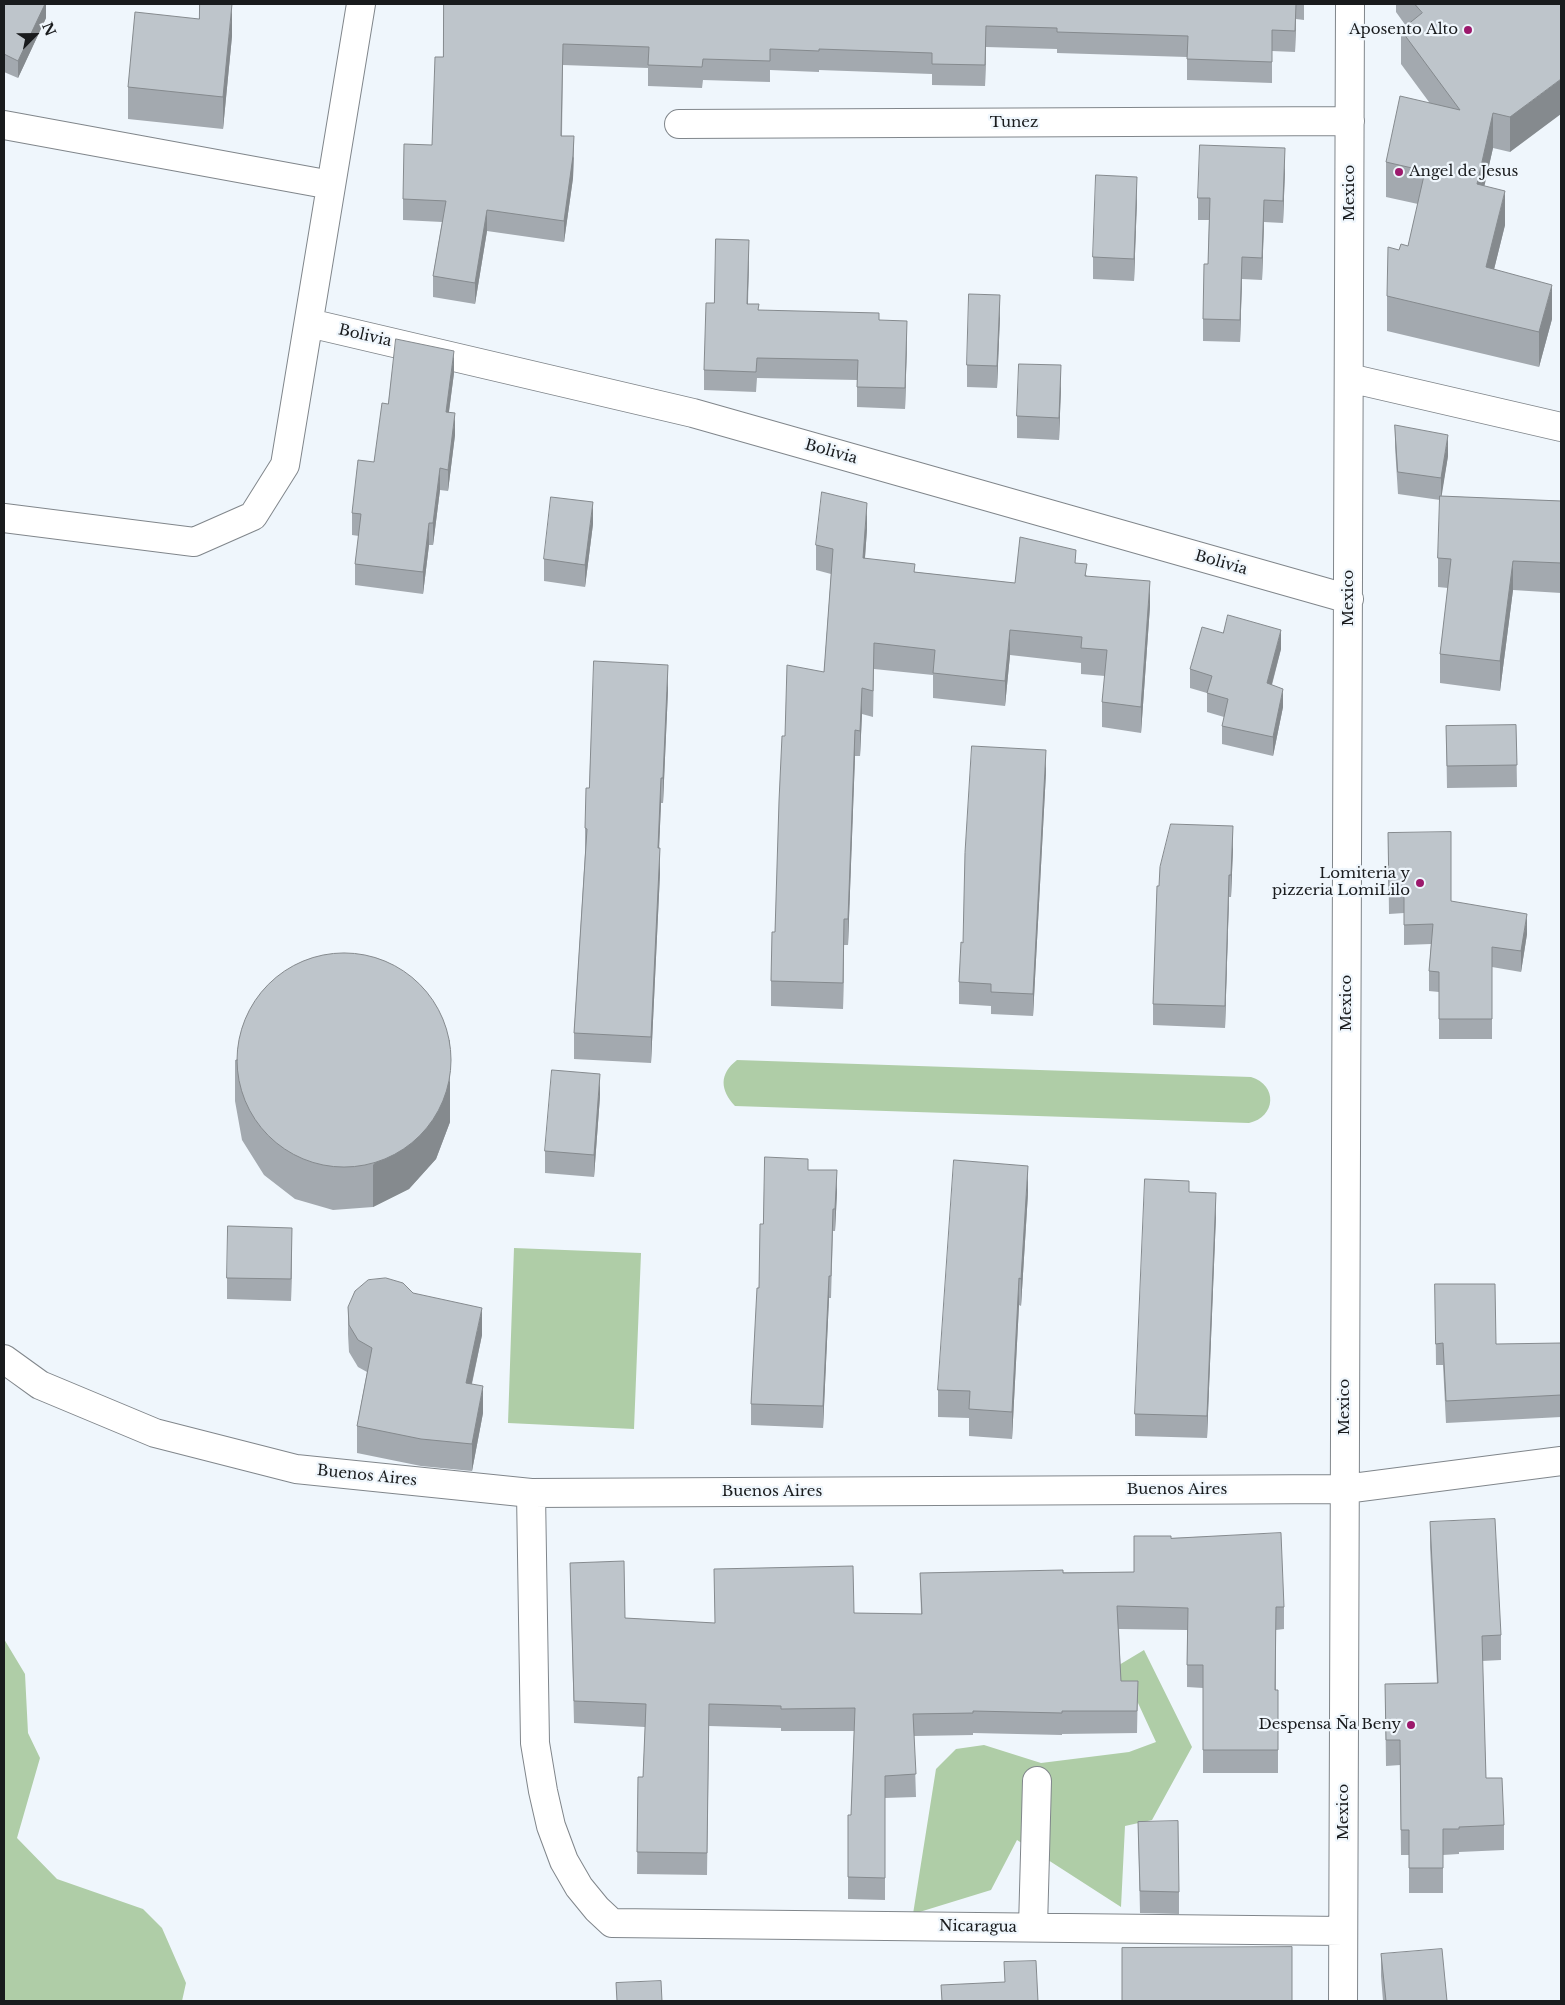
<!DOCTYPE html>
<html>
<head>
<meta charset="utf-8">
<style>
	body { margin:0 }
	#map { position:relative; width:1565px; height:2005px; overflow:hidden; background:#eff6fc; font-family:"Libre Baskerville",serif }
	canvas { display:block }
	.frame { position:absolute; inset:0; border:5px solid #191b1d; pointer-events:none }
	.north { position:absolute; left:10px; top:10px; width:50px; height:50px; -webkit-text-stroke:4px #eff6fc; paint-order:stroke; rotate:67deg; font-size:14px; font-weight:700; line-height:20px; text-align:center; color:#191b1d }
	.north::after { content:''; display:block; margin:auto; width:18px; height:22px; background:#191b1d; clip-path:polygon(50% 0,100% 100%,50% 72%,0 100%) }
</style>
</head>
<body>
<div id="map">
<canvas width="1565" height="2005"></canvas>
<div class="frame"></div>
<div class="north">N</div>
</div>
<script>
const context = document.querySelector('canvas').getContext('2d');
context.lineJoin = 'round';
function fill(path, color) { context.fillStyle = color; context.fill(path, 'evenodd'); }
function trace(path, color, width, dash) { context.strokeStyle = color; context.lineWidth = width; context.lineCap = dash ? 'butt' : 'round'; context.setLineDash(dash || []); context.stroke(path); }
function drawText(font, color, halo, rows, align = 'center') {
  context.font = font + ' "Libre Baskerville",serif'; context.lineWidth = 4.5; context.setLineDash([]); context.textBaseline = 'middle'; context.strokeStyle = halo; context.fillStyle = color; for (const [text, x, y, turn = 0] of rows) {
    context.save(); context.translate(x, y); context.rotate((+turn || 0) * Math.PI / 180); context.textAlign = isNaN(turn) ? turn : align; if (halo) context.strokeText(text, 0, 0); context.fillText(text, 0, 0); context.restore();
  }
}
const green = new Path2D(`
	M737 1060 1251 1077C1278 1085 1276 1117 1249 1123L735 1106C720 1090 719 1074 737 1060Z
	M514 1248 641 1253 634 1429 508 1423Z
	M4 1639 25 1674 28 1733 40 1758 17 1838 57 1879 143 1909 162 1928 186 1983 182 2001H4Z
	M1144 1650 1192 1747 1152 1820 1125 1826 1121 1907 1017 1840 991 1890 913 1914 936 1769 956 1749 984 1745 1041 1763 1129 1752 1156 1742 1138 1703 1118 1682 1119 1665Z`);
const minor = new Path2D(`
	M679 124 1350 121
	M4 125 331 185
	M309 323 693 413 1349 599
	M1349 378 1561 427
	M4 518 194 542 253 516 285 465 361 4
	M4 1359 40 1385 155 1433 296 1469 531 1493 1345 1489 1561 1461
	M531 1493 535 1743 543 1791 551 1826 564 1861 579 1887 597 1909 612 1923 1343 1931
	M1033 1927 1037 1781
	M1343 2001 1350 4`);
const wall = new Path2D(`
	M4 4H46V18L18 78 4 72Z
	M444 4H1304V20L1296 19 1295 52 1272 51V83L1187 80V57L1057 53V49L986 47 985 86 932 85V74L819 70V72L770 70V82L703 80 702 88 648 86V68L563 65 562 136 574 158 573 178 564 242 487 231 475 304 433 297V276L442 222 403 220V199L432 145 443 57Z
	M1396 4H1561L1510 152 1493 148 1484 186 1505 225 1494 269 1552 319 1539 367 1387 331V296L1399 250 1408 246 1418 204 1386 197V162L1429 102 1401 64V30L1406 26 1396 12Z
	M232 36 223 129 128 119V87Z
	M1285 169 1283 223 1264 222 1262 280 1242 279 1240 342 1203 341V319L1208 264 1209 220H1198V198Z
	M1137 199 1134 281 1093 279V257Z
	M749 260 748 304 759 310 879 320 907 341 905 409 857 407V380L757 378 756 392 704 390V370L714 303Z
	M1000 316 997 388 967 387V365Z
	M454 373 449 412 455 435 448 491 440 490 433 545H429L423 594 355 585V564L359 536 352 535V513L374 462 388 404Z
	M1061 387 1059 440 1017 438V416Z
	M1395 425 1448 456 1441 496 1561 501V593L1513 590 1500 691 1440 683V654L1448 588 1438 587V558L1440 500 1398 494 1395 447Z
	M593 524 585 587 544 581V559Z
	M867 529 865 558 915 572 1015 583 1076 563 1087 576 1150 606 1141 733 1102 727V702L1105 676 1081 674V663L1010 655 1005 706 933 698V675L874 669 873 717 862 714 860 756H855L848 945H844L843 1009 771 1006V981L775 932 785 736 824 672 831 574 816 570V545Z
	M1281 649 1272 685 1283 707 1273 756 1222 744V726L1224 717 1207 712V693L1190 688V669Z
	M668 690 663 803H661L659 848 660 873 651 1063 574 1059V1033L585 854V828L589 788Z
	M1516 725 1517 787 1447 788 1446 726Z
	M1046 772 1033 1016 991 1014V1006L959 1004V982L963 943Z
	M1388 833 1451 901 1527 934 1521 972 1492 967V1039H1439V992L1429 991V971L1431 944 1404 945V913L1389 914Z
	M1233 848 1231 897H1229L1225 1028 1153 1025V1004L1159 886Z
	M450 1040V1122L436 1159 409 1189 373 1207 333 1210 295 1199 264 1175 242 1140 235 1101V1060Z
	M600 1096 594 1177 545 1173V1151Z
	M808 1170 837 1192 835 1231H833L831 1298H829L823 1428 751 1425V1404L763 1224Z
	M1028 1193 1021 1306 1019 1305 1012 1439 969 1436V1418L938 1417V1390Z
	M1216 1215 1207 1438 1135 1436V1414Z
	M292 1250 291 1301 227 1299V1278Z
	M1435 1284 1496 1344 1561 1354V1417L1446 1423 1443 1365H1436Z
	M413 1293 482 1335 472 1384 483 1413 472 1471 421 1466 357 1453V1426L367 1372 358 1367 349 1352 348 1334V1307Z
	M1430 1522 1501 1635V1660L1482 1661 1486 1778 1504 1825V1850L1459 1852V1854L1443 1855V1893H1409V1855H1401L1400 1765 1386 1766 1385 1684 1437 1683 1430 1547Z
	M1171 1538 1284 1607V1629L1276 1630V1690H1278V1773H1203V1688L1187 1687V1630L1119 1629 1121 1681H1138L1137 1733 1062 1734V1735L973 1733V1735L914 1736 916 1797 885 1798V1900L848 1899V1815H851L854 1731H781V1728L709 1726 707 1875 637 1874 638 1777H643L645 1727 574 1723 570 1563 625 1618 714 1623 854 1613 921 1614 920 1573 1134 1572Z
	M1138 1822 1179 1892V1914L1140 1913Z
	M1381 1954 1447 2001H1383L1381 1976Z`);
const shadedWall = new Path2D(`
	M45 4H46V18L18 78V61Z
	M232 4V36L223 129V97Z
	M1296 4V19L1295 52V31Z
	M986 26V47L985 86V65Z
	M1561 79V114L1510 152V117Z
	M1493 113V148L1477 219V184Z
	M574 136 573 178 564 242V221Z
	M1285 148V169L1283 223V201Z
	M1137 177V199L1134 281V259Z
	M1505 191V225L1486 302V267Z
	M1264 200V222L1262 280V258Z
	M487 210V231L475 304V283Z
	M749 240V260L747 324V304Z
	M1242 257V279L1240 342V320Z
	M1552 285V319L1539 367V332Z
	M1000 295V316L997 388V366Z
	M907 321V341L905 409V388Z
	M454 351V373L446 433V412Z
	M1061 365V387L1059 440V418Z
	M455 413V435L448 491V470Z
	M1448 435V456L1441 500V478Z
	M440 468V490L433 545V523Z
	M593 502V524L585 587V565Z
	M867 503V529L863 584V558Z
	M429 523V545L423 594V572Z
	M1513 561V590L1500 691V661Z
	M1150 581V606L1141 733V707Z
	M1010 630V655L1005 706V681Z
	M1281 630V649L1267 702V683Z
	M668 665V690L663 803V778Z
	M862 688V714L860 756V731Z
	M1283 689V707L1273 756V737Z
	M855 730V756L848 945V919Z
	M1046 750V772L1033 1016V994Z
	M661 778V803L658 873V848Z
	M1233 826V848L1231 897V875Z
	M660 848V873L651 1063V1037Z
	M1229 875V897L1225 1028V1006Z
	M1527 914V934L1521 972V951Z
	M844 919V945L843 1009V983Z
	M600 1074V1096L594 1177V1155Z
	M450 1081V1122L436 1159 409 1189 373 1207V1165Z
	M1028 1166V1193L1021 1306V1279Z
	M837 1170V1192L835 1231V1209Z
	M1216 1193V1215L1207 1438V1416Z
	M292 1228V1250L291 1301V1279Z
	M829 1276V1298L823 1428V1406Z
	M1019 1278V1305L1012 1439V1412Z
	M482 1308V1335L466 1410V1383Z
	M483 1386V1413L472 1471V1444Z`);
const building = new Path2D(`
	M4 4H45L18 61 4 54Z
	M200 4H232L223 97 128 87 135 12 199 19Z
	M444 4H1296L1295 31 1272 30V62L1187 59 1188 36 1057 32V28L986 26 985 65 932 64V53L819 49V51L770 49V61L703 59 702 67 648 65 649 47 563 44 561 136H574L573 156 564 221 487 210 475 283 433 276 446 201 403 199 404 144 432 145 435 57H443Z
	M1415 4H1561V79L1510 117 1493 113 1477 184 1505 191 1486 267 1552 285 1539 332 1387 296 1388 247 1399 250 1401 244 1408 246 1425 171 1386 162 1400 96 1460 110 1401 30 1422 13Z
	M1200 145 1285 148 1283 201 1264 200 1262 258 1242 257 1240 320 1203 319 1204 264H1208L1210 198H1198Z
	M1096 175 1137 177 1134 259 1093 257Z
	M716 239 749 240 747 304H759L758 310 879 313V320L907 321 905 388 857 387 858 360 757 358 756 372 704 370 706 303H714Z
	M969 294 1000 295 997 366 967 365Z
	M396 339 454 351 446 412 455 413 448 470 440 468 433 523H429L423 572 355 564 361 514 352 513 358 460 374 462 382 403 388 404Z
	M1019 364 1061 365 1059 418 1017 416Z
	M1395 425 1448 435 1441 478 1398 472Z
	M822 492 867 503 863 558 915 564 914 572 1015 583 1020 537 1076 550 1075 563 1087 564 1085 576 1150 581 1141 707 1102 702 1107 650 1081 648 1082 637 1010 630 1005 681 933 673 935 650 874 643 873 691 862 688 860 731 855 730 848 919H844L843 983 771 981 772 932H775L779 801 782 736H785L787 665 824 672 833 549 816 545Z
	M1440 496 1561 501V563L1513 561 1500 661 1440 654 1451 559 1438 558Z
	M551 497 593 502 585 565 544 559Z
	M1228 615 1281 630 1267 683 1283 689 1273 737 1222 726 1228 699 1207 693 1212 676 1190 669 1202 627 1223 633Z
	M594 661 668 665 663 778H661L658 848H660L651 1037 574 1033 587 829 585 828 586 788H589Z
	M1516 725 1517 765 1447 766 1446 726Z
	M972 746 1046 750 1033 994 991 992V984L959 982 961 942 963 943 965 853Z
	M1171 824 1233 826 1231 875H1229L1225 1006 1153 1004 1157 886H1159L1160 867Z
	M1451 832V901L1527 914 1521 951 1492 947V1019H1439V972L1429 971 1433 924 1404 925V893H1389L1388 833Z
	M237 1060a107 107 0 1 1 214 0a107 107 0 1 1-214 0Z
	M552 1070 600 1074 594 1155 545 1151Z
	M765 1157 808 1159V1170H837L835 1209H833L831 1276H829L823 1406 751 1404 757 1288H759L760 1224H763Z
	M954 1160 1028 1166 1021 1279 1019 1278 1012 1412 969 1409 970 1391 938 1390Z
	M1145 1179 1189 1181V1192L1216 1193 1207 1416 1135 1414Z
	M228 1226 292 1228 291 1279 227 1278Z
	M386 1278 403 1283 413 1293 482 1308 466 1383 483 1386 472 1444 421 1439 357 1426 372 1348 358 1340 349 1325 348 1307 355 1291 368 1280Z
	M1435 1284H1495L1496 1344 1561 1343V1395L1446 1401 1443 1343 1436 1344Z
	M1495 1519 1501 1635 1482 1636 1486 1778H1502L1504 1825 1459 1827V1829H1443V1868H1409V1830H1401L1400 1740H1386L1385 1684 1438 1683 1430 1522Z
	M1281 1533 1284 1607H1276L1275 1690H1278V1750H1203V1665H1187L1188 1608 1117 1606 1121 1681H1138L1137 1711H1062V1713L973 1711V1713L913 1714 916 1774 885 1776V1878L848 1877V1815H851L855 1708 781 1709V1706L709 1704 707 1853 637 1852 638 1777H643L646 1704 574 1701 570 1563 624 1561 625 1618 715 1623 714 1569 853 1566 854 1613 922 1614 920 1573 1063 1570V1573L1134 1572V1536H1171V1538Z
	M1178 1821 1179 1892 1140 1891 1138 1822Z
	M1292 1947V2001H1122V1948Z
	M1442 1949 1447 2001H1386L1381 1954Z
	M1036 1961 1038 2001H942L941 1985 1005 1982 1004 1962Z
	M661 1981 662 2001H617L616 1983Z`);
const markers = [
	[1468,30,5,"#9c196c"],
	[1399,172,5,"#9c196c"],
	[1420,883,5,"#9c196c"],
	[1411,1725,5,"#9c196c"]
];
const poiNames = [
	["Aposento Alto",1458,30],
	["Angel de Jesus",1409,172,"left"],
	["Lomiteria y",1410,874],
	["pizzeria LomiLilo",1410,891],
	["Despensa Ña Beny",1401,1725]
];
const streetNames = [
	["Tunez",1014,123],
	["Mexico",1350,193,-90],
	["Bolivia",365,336,13],
	["Bolivia",831,452,16],
	["Bolivia",1221,563,16],
	["Mexico",1349,598,-90],
	["Mexico",1347,1003,-90],
	["Mexico",1345,1407,-90],
	["Buenos Aires",367,1476,6],
	["Buenos Aires",1177,1490],
	["Buenos Aires",772,1492],
	["Mexico",1344,1812,-90],
	["Nicaragua",978,1927,1]
];
fill(green, '#afcda7');
trace(minor, '#80868b', 30);
trace(minor, '#fff', 28);
fill(wall, '#a3a9af');
fill(shadedWall, '#858a8e');
fill(building, '#bec5cb');
trace(building, '#858a8e', 1);
for (const [x, y, r, color] of markers) { const dot = new Path2D(); dot.arc(x, y, r, 0, 2 * Math.PI); context.fillStyle = color; context.fill(dot); trace(dot, '#eff6fc', 2); }
drawText('15px', '#191b1d', '#eff6fc', poiNames, 'right');
drawText('15px', '#191b1d', '#eff6fc', streetNames);
</script>
</body>
</html>
